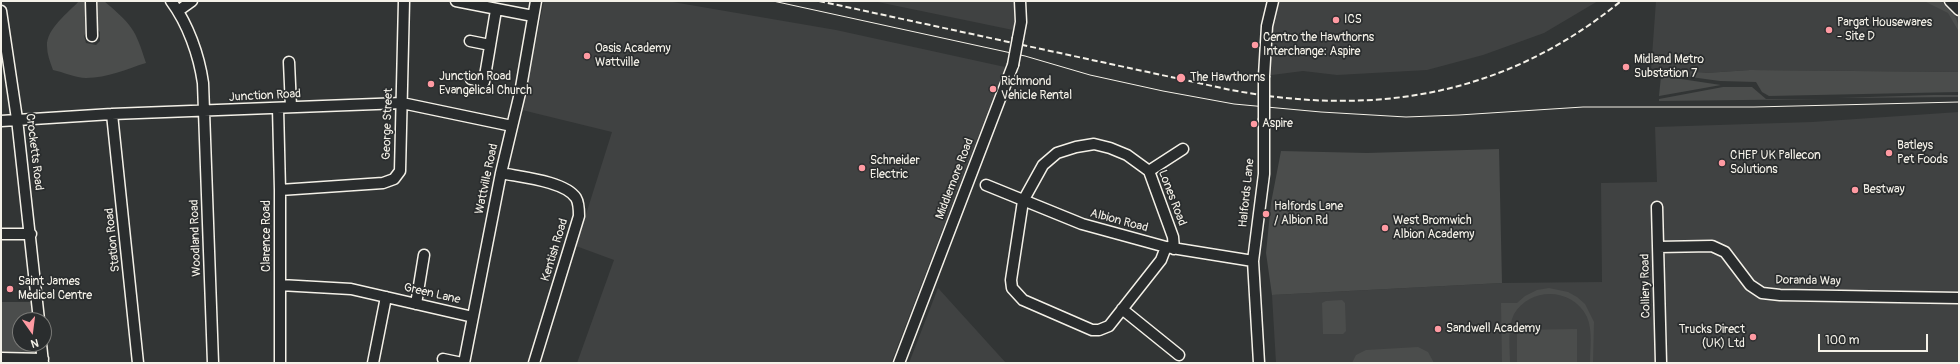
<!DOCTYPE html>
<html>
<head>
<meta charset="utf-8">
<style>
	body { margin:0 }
	#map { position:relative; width:1960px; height:364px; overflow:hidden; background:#323535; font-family:Pangolin,sans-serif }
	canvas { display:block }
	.frame { position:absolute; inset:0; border:2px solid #f4f1e8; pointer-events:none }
	.north { position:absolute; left:12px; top:312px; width:40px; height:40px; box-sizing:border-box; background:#2a2d2e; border:1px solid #7b7b78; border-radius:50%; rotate:166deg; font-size:11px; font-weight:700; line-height:16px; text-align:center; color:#f4f1e8 }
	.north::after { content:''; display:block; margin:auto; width:14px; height:18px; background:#ff9aa2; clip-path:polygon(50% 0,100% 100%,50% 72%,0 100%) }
	.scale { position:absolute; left:1818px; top:334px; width:110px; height:18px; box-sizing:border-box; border:2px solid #f4f1e8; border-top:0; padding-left:5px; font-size:12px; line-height:14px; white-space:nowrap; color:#f4f1e8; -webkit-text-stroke:3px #2a2d2e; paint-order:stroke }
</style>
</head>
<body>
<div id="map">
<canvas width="1960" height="364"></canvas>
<div class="frame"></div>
<div class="north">N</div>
<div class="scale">100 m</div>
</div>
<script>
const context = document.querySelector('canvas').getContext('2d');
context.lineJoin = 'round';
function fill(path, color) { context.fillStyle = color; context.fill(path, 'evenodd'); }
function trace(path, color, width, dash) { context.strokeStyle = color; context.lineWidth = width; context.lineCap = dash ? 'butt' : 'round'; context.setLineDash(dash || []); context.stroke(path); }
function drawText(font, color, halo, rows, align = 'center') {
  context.font = font + ' Pangolin,sans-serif'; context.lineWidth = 3.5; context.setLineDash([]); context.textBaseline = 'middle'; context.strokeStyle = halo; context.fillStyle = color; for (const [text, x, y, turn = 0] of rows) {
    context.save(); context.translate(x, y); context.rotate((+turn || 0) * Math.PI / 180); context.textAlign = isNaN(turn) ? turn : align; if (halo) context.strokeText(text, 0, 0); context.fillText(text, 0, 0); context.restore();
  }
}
const built = new Path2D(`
	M544 1H667L836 30 1005 67 891 363H577L614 260 576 246 612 132 522 110Z
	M873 1H1014L1016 19 1013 30Z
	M1270 1H1598L1544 33 1483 55 1427 70 1337 75 1303 71 1264 76Z
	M1656 1H1959V72L1750 70 1706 73 1657 72 1651 70Z
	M1959 112V363H1276L1272 295 1502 283 1602 282 1601 183 1657 182 1655 127 1812 122Z
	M938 288 1006 363H909Z`);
const green = new Path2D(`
	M79 1H83L87 4 89 28 84 36 86 43 96 45 100 41V32L95 27 94 5 97 1H104C132 25 135 28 146 63 126 69 108 78 86 78 76 78 63 72 53 70 50 62 47 54 47 46 46 29 69 12 79 1Z
	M1924 1C1929 1 1934 0 1938 1 1951 4 1959 20 1959 32L1948 13Z
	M1662 69 1706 73 1750 70 1959 72V92L1769 96 1762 92 1756 82 1720 81 1661 73Z
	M1661 76 1721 85 1659 96Z
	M1723 87H1752L1766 99H1828L1659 101V99Z
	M1933 95H1959V97L1837 98Z
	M1499 149 1502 283 1272 295 1266 253 1271 203 1281 151 1367 153Z
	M1549 288 1568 292 1577 297 1585 304 1594 322 1593 363H1590C1590 349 1593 331 1587 317 1573 288 1531 286 1514 314 1507 328 1510 348 1510 363H1502L1501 303H1517L1525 296 1537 290Z
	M1342 300 1345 303 1346 331 1343 334H1323L1322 303 1326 301Z
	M1 302H33L35 320H20V344H38L39 354H1Z
	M1577 329V363H1517V330Z
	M1418 347 1428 352 1434 363H1352L1356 355 1366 350Z`);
const minor = new Path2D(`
	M91 1 92 36
	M171 1C188 24 199 55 203 83L213 363
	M456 1 533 16
	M1950 1 1959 10
	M1 11 17 119 39 320
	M178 11 192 1
	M1018 38 1021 22 1020 1
	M470 41 490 45
	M289 62 291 107
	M1264 76 1267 26 1273 1
	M471 79 484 82 496 10
	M278 108 280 190V363
	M112 114 138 363
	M1 121 112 114 402 103 512 126
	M1149 171 1183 149
	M501 173C520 177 565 181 576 198 579 203 579 210 579 216L534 363
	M986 185 1082 224 1166 247 1253 261
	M280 190 383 183 394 179 400 171 404 1
	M1657 207 1661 363
	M1 234H31
	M1166 247 1161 260 1109 326 1099 330H1092L1023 300 1012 288 1011 280 1023 201 1043 165 1057 153 1076 147 1094 144 1110 148 1127 155 1149 171 1173 237 1174 249
	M1658 247 1712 246 1725 252 1750 285 1762 293 1780 295 1959 298
	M280 285 351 289 473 317
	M416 304 424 255
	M1122 309 1179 355
	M41 344 43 363
	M1 358 43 359
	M443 359 462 363
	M373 363 386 297
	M464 363 501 173 520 93 536 1
	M899 363 1013 65
	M1259 363 1253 261 1264 174V120`);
const tram = new Path2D(`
	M773 1 1025 56 1090 75 1163 91 1234 104 1321 112 1406 117 1459 115 1583 107H1754L1959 102`);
const rail = new Path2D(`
	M819 1 1231 90C1375 117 1505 96 1621 1`);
const minorBridge = new Path2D(`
	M1013 65 1018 38
	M1264 120V76`);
const markers = [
	[1336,20,4,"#ff9aa2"],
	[1829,30,4,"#ff9aa2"],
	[1255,45,4,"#ff9aa2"],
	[587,56,4,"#ff9aa2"],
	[1626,67,4,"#ff9aa2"],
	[1181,78,5,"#ff9aa2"],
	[431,84,4,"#ff9aa2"],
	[993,89,4,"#ff9aa2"],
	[1254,124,4,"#ff9aa2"],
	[1889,153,4,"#ff9aa2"],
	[1722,163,4,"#ff9aa2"],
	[862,168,4,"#ff9aa2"],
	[1855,190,4,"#ff9aa2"],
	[1266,214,4,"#ff9aa2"],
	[1385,228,4,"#ff9aa2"],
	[10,289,4,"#ff9aa2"],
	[1438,329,4,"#ff9aa2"],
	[1753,337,4,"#ff9aa2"]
];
const poiNames = [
	["ICS",1344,20],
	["Pargat Housewares",1837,23],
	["- Site D",1837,37],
	["Centro the Hawthorns",1263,38],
	["Interchange: Aspire",1263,52],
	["Oasis Academy",595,49],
	["Wattville",595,63],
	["Midland Metro",1634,60],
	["Substation 7",1634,74],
	["Junction Road",439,77],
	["Evangelical Church",439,91],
	["The Hawthorns",1190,78],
	["Richmond",1001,82],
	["Vehicle Rental",1001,96],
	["Aspire",1262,124],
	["Batleys",1897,146],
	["Pet Foods",1897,160],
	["CHEP UK Pallecon",1730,156],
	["Solutions",1730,170],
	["Schneider",870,161],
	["Electric",870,175],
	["Bestway",1863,190],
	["Halfords Lane",1274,207],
	["/ Albion Rd",1274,221],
	["West Bromwich",1393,221],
	["Albion Academy",1393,235],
	["Saint James",18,282],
	["Medical Centre",18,296],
	["Sandwell Academy",1446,329],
	["Trucks Direct",1745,330,"right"],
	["(UK) Ltd",1745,344,"right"]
];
const streetNames = [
	["Junction Road",265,96,-3],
	["George Street",388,124,-88],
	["Crocketts Road",34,152,83],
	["Wattville Road",487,179,-78],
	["Middlemore Road",955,179,-69],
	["Halfords Lane",1247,193,-84],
	["Lones Road",1172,198,69],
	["Albion Road",1119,221,15],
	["Clarence Road",267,236,-90],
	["Woodland Road",196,238,-92],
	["Station Road",113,240,-96],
	["Kentish Road",555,250,-73],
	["Doranda Way",1808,281,1],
	["Colliery Road",1646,286,-91],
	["Green Lane",432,294,13]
];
fill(built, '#404242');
fill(green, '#4b4d4c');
trace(minor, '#f4f1e8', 13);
trace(minor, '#2a2d2e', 10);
trace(tram, '#f4f1e8', 1);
trace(rail, '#f4f1e8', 2, [6, 3]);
trace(minorBridge, '#f4f1e8', 13, []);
trace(minorBridge, '#2a2d2e', 10);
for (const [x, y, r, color] of markers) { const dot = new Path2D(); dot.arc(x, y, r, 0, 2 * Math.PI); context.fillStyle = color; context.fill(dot); trace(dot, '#2a2d2e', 1.5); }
drawText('12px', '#f4f1e8', '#2a2d2e', poiNames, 'left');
drawText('12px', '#f4f1e8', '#2a2d2e', streetNames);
</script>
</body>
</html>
